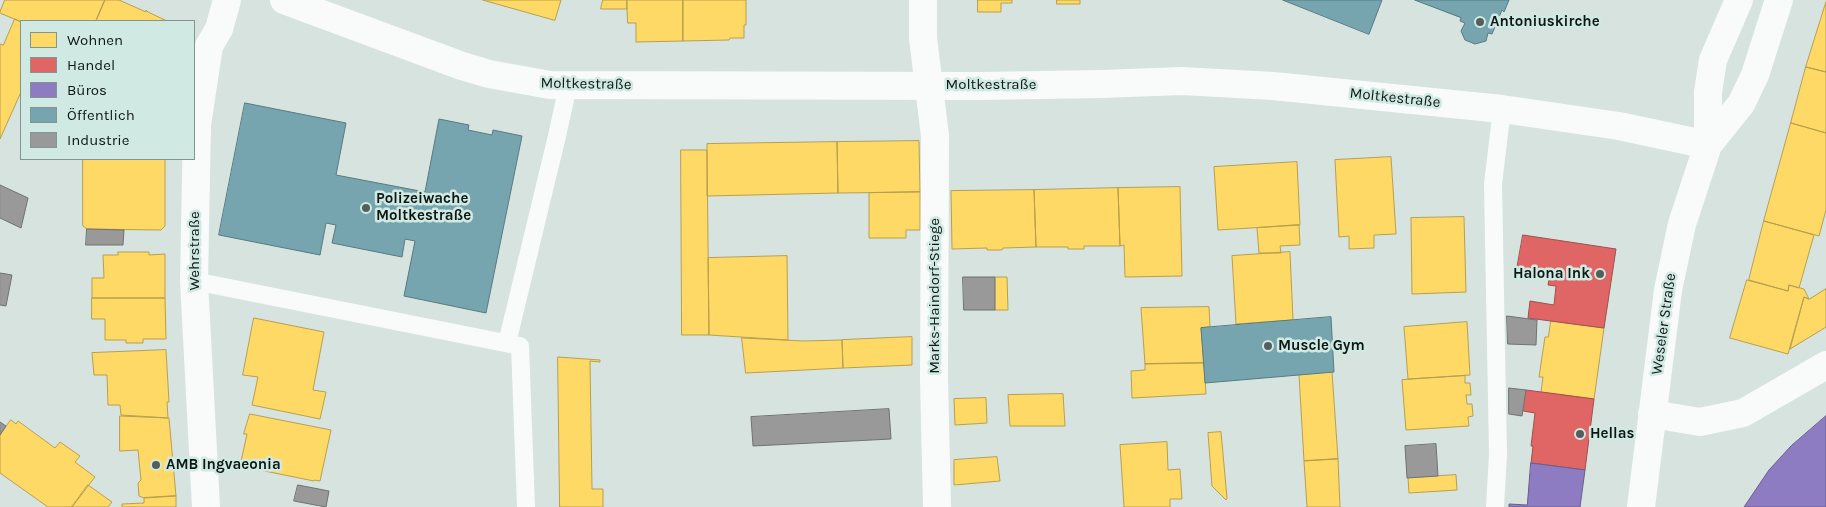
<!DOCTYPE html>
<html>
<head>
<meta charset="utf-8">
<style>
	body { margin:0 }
	#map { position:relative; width:1826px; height:507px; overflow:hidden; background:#d6e3df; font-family:Karla,sans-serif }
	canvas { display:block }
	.legend { position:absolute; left:20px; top:20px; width:175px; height:140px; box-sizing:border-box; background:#d0e9e2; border:1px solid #829590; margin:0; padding:6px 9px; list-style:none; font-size:15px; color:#0e1714 }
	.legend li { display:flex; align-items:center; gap:10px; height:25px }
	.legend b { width:25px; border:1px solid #829590 }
</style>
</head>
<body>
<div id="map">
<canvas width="1826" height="507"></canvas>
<ul class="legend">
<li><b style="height:14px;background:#ffd966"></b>Wohnen</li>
<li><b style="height:14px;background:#e06666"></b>Handel</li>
<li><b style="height:14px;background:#8e7cc3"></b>Büros</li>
<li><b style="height:14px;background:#76a5af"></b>Öffentlich</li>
<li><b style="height:14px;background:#999"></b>Industrie</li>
</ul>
</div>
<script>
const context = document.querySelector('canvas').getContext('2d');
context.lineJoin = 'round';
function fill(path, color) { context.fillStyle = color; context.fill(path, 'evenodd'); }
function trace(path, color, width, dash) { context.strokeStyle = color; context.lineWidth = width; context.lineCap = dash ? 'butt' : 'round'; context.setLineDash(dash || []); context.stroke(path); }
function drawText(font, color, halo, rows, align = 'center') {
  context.font = font + ' Karla,sans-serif'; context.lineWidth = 5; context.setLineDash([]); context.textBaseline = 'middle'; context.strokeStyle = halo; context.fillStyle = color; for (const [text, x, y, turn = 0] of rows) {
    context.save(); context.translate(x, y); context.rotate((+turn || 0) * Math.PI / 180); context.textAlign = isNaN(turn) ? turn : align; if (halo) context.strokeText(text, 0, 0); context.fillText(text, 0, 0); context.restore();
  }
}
const homes = new Path2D(`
	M5 0H105L96 21 21 22 0 13Z
	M105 0H119L146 12V10L148 12 167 21H96Z
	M483 0H561L555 20Z
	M603 0H627V9H601Z
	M627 0H683V41L636 42V23H628Z
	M683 0H746V25H744V38H730L729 40 683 41Z
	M978 0H1012V3H1001V12H978Z
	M1057 0H1080V4H1057Z
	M1826 2V72L1806 67Z
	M15 19 21 22V92L0 139V44L3 45Z
	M1806 67 1826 72V133L1791 123Z
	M1791 123 1826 133V210L1819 236 1764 221Z
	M919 141 920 192 838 193 837 142Z
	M837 142 838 193 707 196V144Z
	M681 150H707L709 335H682Z
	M1391 157 1396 234 1374 235V248L1349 249V236L1339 237 1335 160Z
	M83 159H165V226L161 230 87 229 83 226Z
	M1297 162 1300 225 1218 230 1214 167Z
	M1180 187 1182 276 1125 277 1124 245 1120 246 1118 188Z
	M1118 188 1120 246H1084V249H1068V247H1036L1034 190Z
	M1034 190 1036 247 1003 248 1002 250H987V248L952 249 951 191Z
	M920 192V230H906V238H869V193Z
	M1464 217 1466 292 1412 294 1411 218Z
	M1764 221 1814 235 1799 288 1789 285 1788 291 1749 280Z
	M1299 225 1300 245 1280 246 1281 253H1259L1257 228Z
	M118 252H149V255L165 254V298H92V278H104L103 255H118Z
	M1290 252 1293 320 1236 324 1232 256Z
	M787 256 788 340 709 335 708 258Z
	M995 277H1007L1008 310H995Z
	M1747 280 1788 291 1789 285 1804 289 1809 299 1804 297 1788 354 1730 338Z
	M1826 289V327L1790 349 1804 297 1809 299Z
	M92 298H165L166 339H143V343H126V340H105V319H92Z
	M1209 307 1210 327 1201 328 1204 363 1145 364 1141 308Z
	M254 318 324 332 313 390 326 392 320 419 252 405 258 377 243 375Z
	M1551 321 1604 328 1594 399 1541 392 1543 377H1539L1545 337H1548Z
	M1467 322 1470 375 1408 379 1404 327Z
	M912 337V365L843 368 842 340Z
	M742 338 804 341 842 340 843 368 746 373Z
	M166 350 169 402H167L168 418 121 415 120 405H108L107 375H94L92 353Z
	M558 357 600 360V362L590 361 592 489H603V507H560Z
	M1204 363 1206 394 1132 398 1131 371 1145 370V364Z
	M1332 372 1338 459 1304 461 1299 375Z
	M1465 376V383H1470L1471 395H1466L1467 404H1472L1473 416 1468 417 1469 426 1406 430 1402 380Z
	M1063 394 1065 426H1010L1008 395Z
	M986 398 987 423 955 425 954 399Z
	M250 414 331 430 320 481 314 480V481L240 466 247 434H244Z
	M120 416 169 418 176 496 144 498 139 496 138 483 141 480 138 450 120 451Z
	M11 420 16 424 18 421 55 448 60 442 80 456 75 462 95 477 72 507H48L0 473V435Z
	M1221 432 1227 498 1226 500 1212 486 1208 433Z
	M1167 442 1168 470 1180 469 1182 499H1170V507H1124L1120 445Z
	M997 457 1000 481 954 485V460Z
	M1338 459 1340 507H1307L1304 461Z
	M1456 475 1457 490 1409 493 1408 478Z
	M88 485 112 502 108 507H72Z
	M176 496V507H122V504L144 503V498Z`);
const shops = new Path2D(`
	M1523 235 1616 249 1604 328 1528 318 1530 301 1554 305 1556 286 1548 285 1550 273 1517 269Z
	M1526 390 1594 399 1585 470 1531 463 1533 446H1531L1535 413 1523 411Z`);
const offices = new Path2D(`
	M1826 416V507H1744L1769 470 1791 446Z
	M1531 463 1585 470 1580 507H1509V504L1527 505Z`);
const public = new Path2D(`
	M1283 0H1382L1369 34Z
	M1415 0H1509L1504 12 1502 10 1492 34 1488 33 1486 41 1475 44 1465 40 1461 31 1465 23 1460 21 1461 18Z
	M245 103 346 123 336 175 425 192 439 119 469 125 468 130 492 135 493 130 522 136 486 313 404 296 415 241 405 239 402 257 332 243 336 225 326 223 320 255 219 235Z
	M1331 317 1334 372 1205 383 1201 328Z`);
const industry = new Path2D(`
	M0 185 28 198 21 228 0 218Z
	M87 229 124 230 123 245H86Z
	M0 273 12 275 6 306 0 305Z
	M963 277H995V310H964Z
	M1507 316 1537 320 1536 345 1508 344Z
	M1509 388 1526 390 1522 416 1509 414Z
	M889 409 891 439 753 446 751 417Z
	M0 422 6 426 0 435Z
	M1436 444 1438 476 1407 478 1405 446Z
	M298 485 329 491 326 507 294 501Z`);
const lane = new Path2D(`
	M194 281 520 346 526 507
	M507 343 557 136 568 86
	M1495 507 1498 454 1493 184 1502 109`);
const street = new Path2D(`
	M923 0V38L935 136 934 380 937 507
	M206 507 194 281 197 125 209 46 219 29 227 0`);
const secondary = new Path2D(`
	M284 0 462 66 489 74 550 85 980 86 1102 84 1182 81 1273 86 1502 109 1619 126 1708 145
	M1708 145 1741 104 1755 75 1779 0
	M1652 414 1700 422 1743 413 1826 365
	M1641 507 1668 290 1682 224 1708 145V92L1713 60 1739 0`);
const markers = [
	[1480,22,5,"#545e5b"],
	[366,208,5,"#545e5b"],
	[1600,274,5,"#545e5b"],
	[1268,346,5,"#545e5b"],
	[1580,434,5,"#545e5b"],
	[156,465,5,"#545e5b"]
];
const poiNames = [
	["Antoniuskirche",1490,22],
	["Polizeiwache",376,199],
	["Moltkestraße",376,216],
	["Halona Ink",1590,274,"right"],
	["Muscle Gym",1278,346],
	["Hellas",1590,434],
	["AMB Ingvaeonia",166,465]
];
const streetNames = [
	["Moltkestraße",586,84,1],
	["Moltkestraße",991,85],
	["Moltkestraße",1395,98,6],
	["Wehrstraße",195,251,-90],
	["Marks-Haindorf-Stiege",935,296,-90],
	["Weseler Straße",1664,324,-82]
];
fill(homes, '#ffd966');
trace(homes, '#b79f4d', 1);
fill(shops, '#e06666');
trace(shops, '#a14e4d', 1);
fill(offices, '#8e7cc3');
trace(offices, '#685e8e', 1);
fill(public, '#76a5af');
trace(public, '#577a80', 1);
fill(industry, '#999');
trace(industry, '#6f7271', 1);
trace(lane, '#f9fbfa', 18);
trace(street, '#f9fbfa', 28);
trace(secondary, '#f9fbfa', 28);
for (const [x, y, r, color] of markers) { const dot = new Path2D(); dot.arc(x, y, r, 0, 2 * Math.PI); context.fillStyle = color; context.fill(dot); trace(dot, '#d0e9e2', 2); }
drawText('bold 15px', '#0e1714', '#d0e9e2', poiNames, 'left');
drawText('15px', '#0e1714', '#d0e9e2', streetNames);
</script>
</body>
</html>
